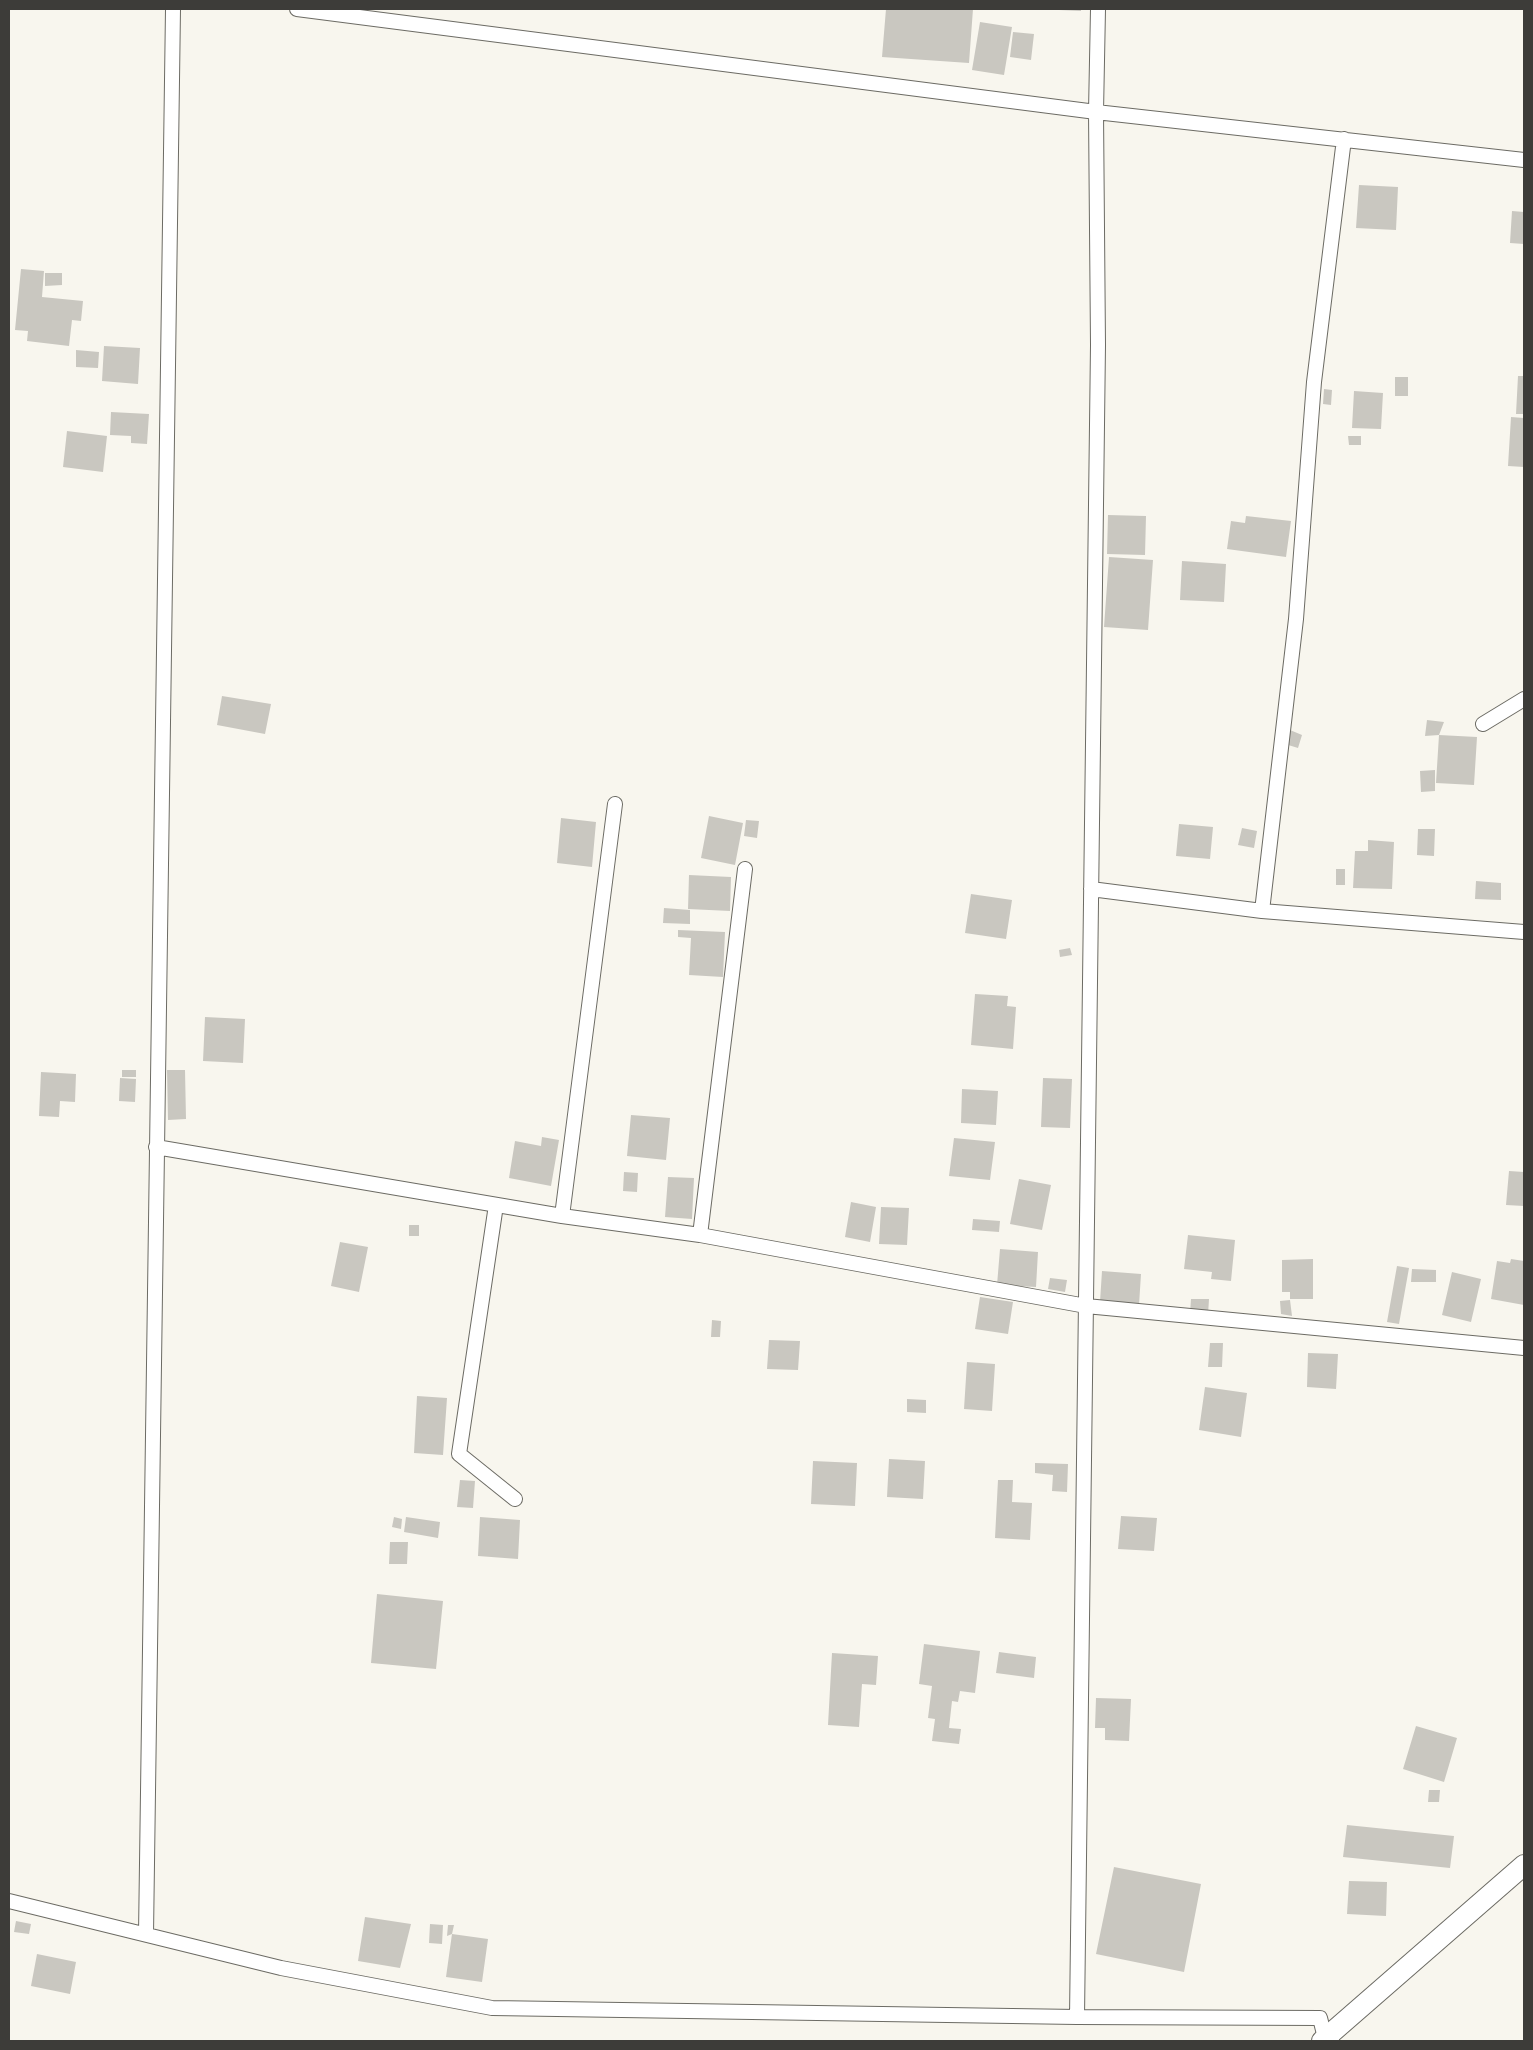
<!DOCTYPE html>
<html>
<head>
<meta charset="utf-8">
<style>
	body { margin:0 }
	#map { position:relative; width:1533px; height:2050px; overflow:hidden; background:#f8f6ee; font-family:Georgia,serif }
	canvas { display:block }
	.frame { position:absolute; inset:0; border:10px solid #3d3c39; pointer-events:none }
</style>
</head>
<body>
<div id="map">
<canvas width="1533" height="2050"></canvas>
<div class="frame"></div>
</div>
<script>
const context = document.querySelector('canvas').getContext('2d');
context.lineJoin = 'round';
function fill(path, color) { context.fillStyle = color; context.fill(path, 'evenodd'); }
function trace(path, color, width, dash) { context.strokeStyle = color; context.lineWidth = width; context.lineCap = dash ? 'butt' : 'round'; context.setLineDash(dash || []); context.stroke(path); }
const building = new Path2D(`
	M886 9H973L969 63 882 57Z
	M1059 9H1081V11L1059 10Z
	M980 22 1012 27 1004 75 972 70Z
	M1013 32 1034 34 1031 60 1010 57Z
	M1359 185 1398 187 1396 230 1356 228Z
	M1512 211 1524 212V244L1510 243Z
	M21 269 44 271 42 297 83 301 81 321 72 320 69 346 27 341 28 331 15 330Z
	M45 273H62V285L45 286Z
	M104 346 140 348 138 384 102 381Z
	M76 350 99 352 98 368 76 367Z
	M1518 376H1524V414H1516Z
	M1395 377H1408V396H1395Z
	M1324 389 1332 390 1331 405 1323 404Z
	M1354 391 1383 393 1381 429 1352 428Z
	M111 412 149 414 147 444 131 443V436L110 435Z
	M1511 417 1524 418V467L1508 466Z
	M67 431 107 436 103 472 63 467Z
	M1348 436H1361V445H1349Z
	M1108 515 1146 516 1145 555 1107 554Z
	M1246 516 1291 521 1286 557 1227 549 1231 521 1245 523Z
	M1109 557 1153 560 1148 630 1104 627Z
	M1182 561 1226 564 1224 602 1180 600Z
	M222 696 271 704 265 734 217 725Z
	M1427 720 1444 722 1439 735 1425 736Z
	M1290 730 1302 735 1298 748 1285 744Z
	M1439 735 1477 737 1474 785 1436 783Z
	M1435 770V791L1421 792 1420 771Z
	M709 816 743 823 735 865 701 858Z
	M561 818 596 822 592 867 557 863Z
	M746 820 759 821 757 838 744 836Z
	M1179 824 1213 827 1210 859 1176 856Z
	M1242 828 1257 831 1254 848 1238 845Z
	M1418 829H1435L1434 856 1417 855Z
	M1368 840 1394 842 1392 889 1353 888 1355 851H1368Z
	M1336 869H1345V885H1336Z
	M689 875 731 877 730 911 688 909Z
	M1476 881 1501 883V900L1475 899Z
	M971 894 1012 900 1006 939 965 933Z
	M664 908 690 910V924L663 923Z
	M678 930 725 932 723 977 689 975 691 938 678 937Z
	M1070 948 1072 955 1060 957 1059 950Z
	M975 994 1008 996 1007 1006 1016 1007 1013 1049 971 1045Z
	M205 1017 245 1019 243 1063 203 1061Z
	M122 1070H136V1077H122Z
	M167 1070H185L186 1119 168 1120Z
	M41 1072 76 1074 75 1102 60 1101 59 1117 39 1116Z
	M120 1078 136 1079 135 1102 119 1101Z
	M1043 1078 1072 1079 1070 1128 1041 1127Z
	M962 1089 998 1091 996 1125 961 1123Z
	M631 1115 670 1118 666 1160 627 1156Z
	M542 1137 559 1140 551 1186 509 1178 515 1141 541 1146Z
	M954 1138 995 1142 990 1180 949 1176Z
	M1509 1171 1524 1172V1206L1506 1205Z
	M624 1172 638 1173 637 1192 623 1191Z
	M668 1177 694 1178 692 1219 665 1217Z
	M1019 1179 1051 1185 1042 1230 1010 1224Z
	M851 1202 876 1207 870 1242 845 1237Z
	M881 1207 909 1208 907 1245 879 1244Z
	M973 1219 1000 1221 999 1232 972 1230Z
	M409 1225H419V1236H409Z
	M1188 1235 1235 1240 1231 1281 1211 1279 1212 1272 1184 1269Z
	M340 1242 368 1247 359 1292 331 1286Z
	M1000 1249 1038 1252 1036 1287 997 1285Z
	M1313 1259V1299H1290V1292H1282V1260Z
	M1511 1259 1524 1261V1305L1491 1299 1497 1261 1510 1263Z
	M1397 1266 1409 1268 1399 1324 1387 1322Z
	M1412 1269 1436 1270V1282H1411Z
	M1102 1271 1141 1274 1139 1305 1100 1302Z
	M1452 1272 1481 1279 1471 1322 1442 1315Z
	M1050 1278 1067 1280 1065 1292 1048 1289Z
	M980 1297 1013 1302 1008 1334 975 1329Z
	M1191 1299H1209L1208 1315 1190 1314Z
	M1290 1300 1292 1316 1281 1314 1280 1301Z
	M712 1320 721 1321 720 1337H711Z
	M769 1340 800 1341 798 1370 767 1369Z
	M1210 1343H1223L1222 1367H1208Z
	M1308 1353 1338 1354 1336 1389 1307 1387Z
	M967 1362 995 1364 992 1411 964 1409Z
	M1205 1387 1247 1393 1241 1437 1199 1430Z
	M417 1396 447 1398 443 1455 414 1453Z
	M907 1399 926 1400V1413L907 1412Z
	M889 1459 925 1461 923 1499 887 1497Z
	M813 1461 857 1463 855 1506 811 1504Z
	M1035 1463 1068 1464 1067 1492 1052 1491 1053 1475 1035 1473Z
	M460 1480 475 1481 473 1508 457 1507Z
	M998 1480H1013L1012 1502 1032 1503 1030 1540 995 1538Z
	M1121 1516 1157 1518 1154 1551 1118 1549Z
	M394 1517 402 1519 401 1529 392 1527Z
	M406 1517 440 1522 438 1538 404 1532Z
	M480 1517 520 1520 518 1559 478 1556Z
	M390 1542H408L407 1564H389Z
	M377 1594 443 1601 436 1669 371 1663Z
	M924 1644 980 1651 975 1693 960 1691 958 1702 952 1701 949 1728 961 1729 959 1744 932 1741 935 1719 928 1718 932 1686 919 1684Z
	M999 1652 1036 1657 1034 1678 996 1673Z
	M832 1653 878 1656 876 1685 862 1684 859 1727 828 1725Z
	M1096 1698 1131 1699 1129 1741 1105 1740V1728H1095Z
	M1416 1726 1457 1738 1444 1782 1403 1769Z
	M1429 1790H1440L1439 1802H1428Z
	M1347 1825 1454 1836 1450 1868 1343 1857Z
	M1114 1867 1201 1884 1184 1972 1096 1954Z
	M1349 1881 1387 1882 1386 1916 1347 1914Z
	M365 1917 411 1924 400 1968 358 1961Z
	M16 1921 31 1924 29 1934 14 1932Z
	M430 1924 443 1925 442 1944 429 1943Z
	M448 1925H454L452 1934 447 1936Z
	M452 1934 488 1939 482 1982 446 1977Z
	M37 1954 76 1962 70 1994 31 1986Z`);
const street = new Path2D(`
	M297 9 1096 112 1524 160
	M1483 724 1524 699
	M1091 889 1262 911 1524 932
	M1262 911 1296 619 1314 382 1344 139
	M156 1147 562 1216 700 1235 1086 1306 1524 1348
	M496 1205 459 1454 515 1499
	M562 1216 615 804
	M700 1235 745 869
	M9 1901 281 1968 492 2008 1077 2017 1320 2018 1325 2038 1332 2041
	M146 1934 173 9
	M1077 2017 1098 345 1096 112 1098 9`);
const secondary = new Path2D(`
	M1322 2041 1524 1865`);
fill(building, '#c9c7c0');
trace(street, '#6c6b64', 16);
trace(secondary, '#6c6b64', 22);
trace(street, '#fff', 14);
trace(secondary, '#fff', 20);
</script>
</body>
</html>
